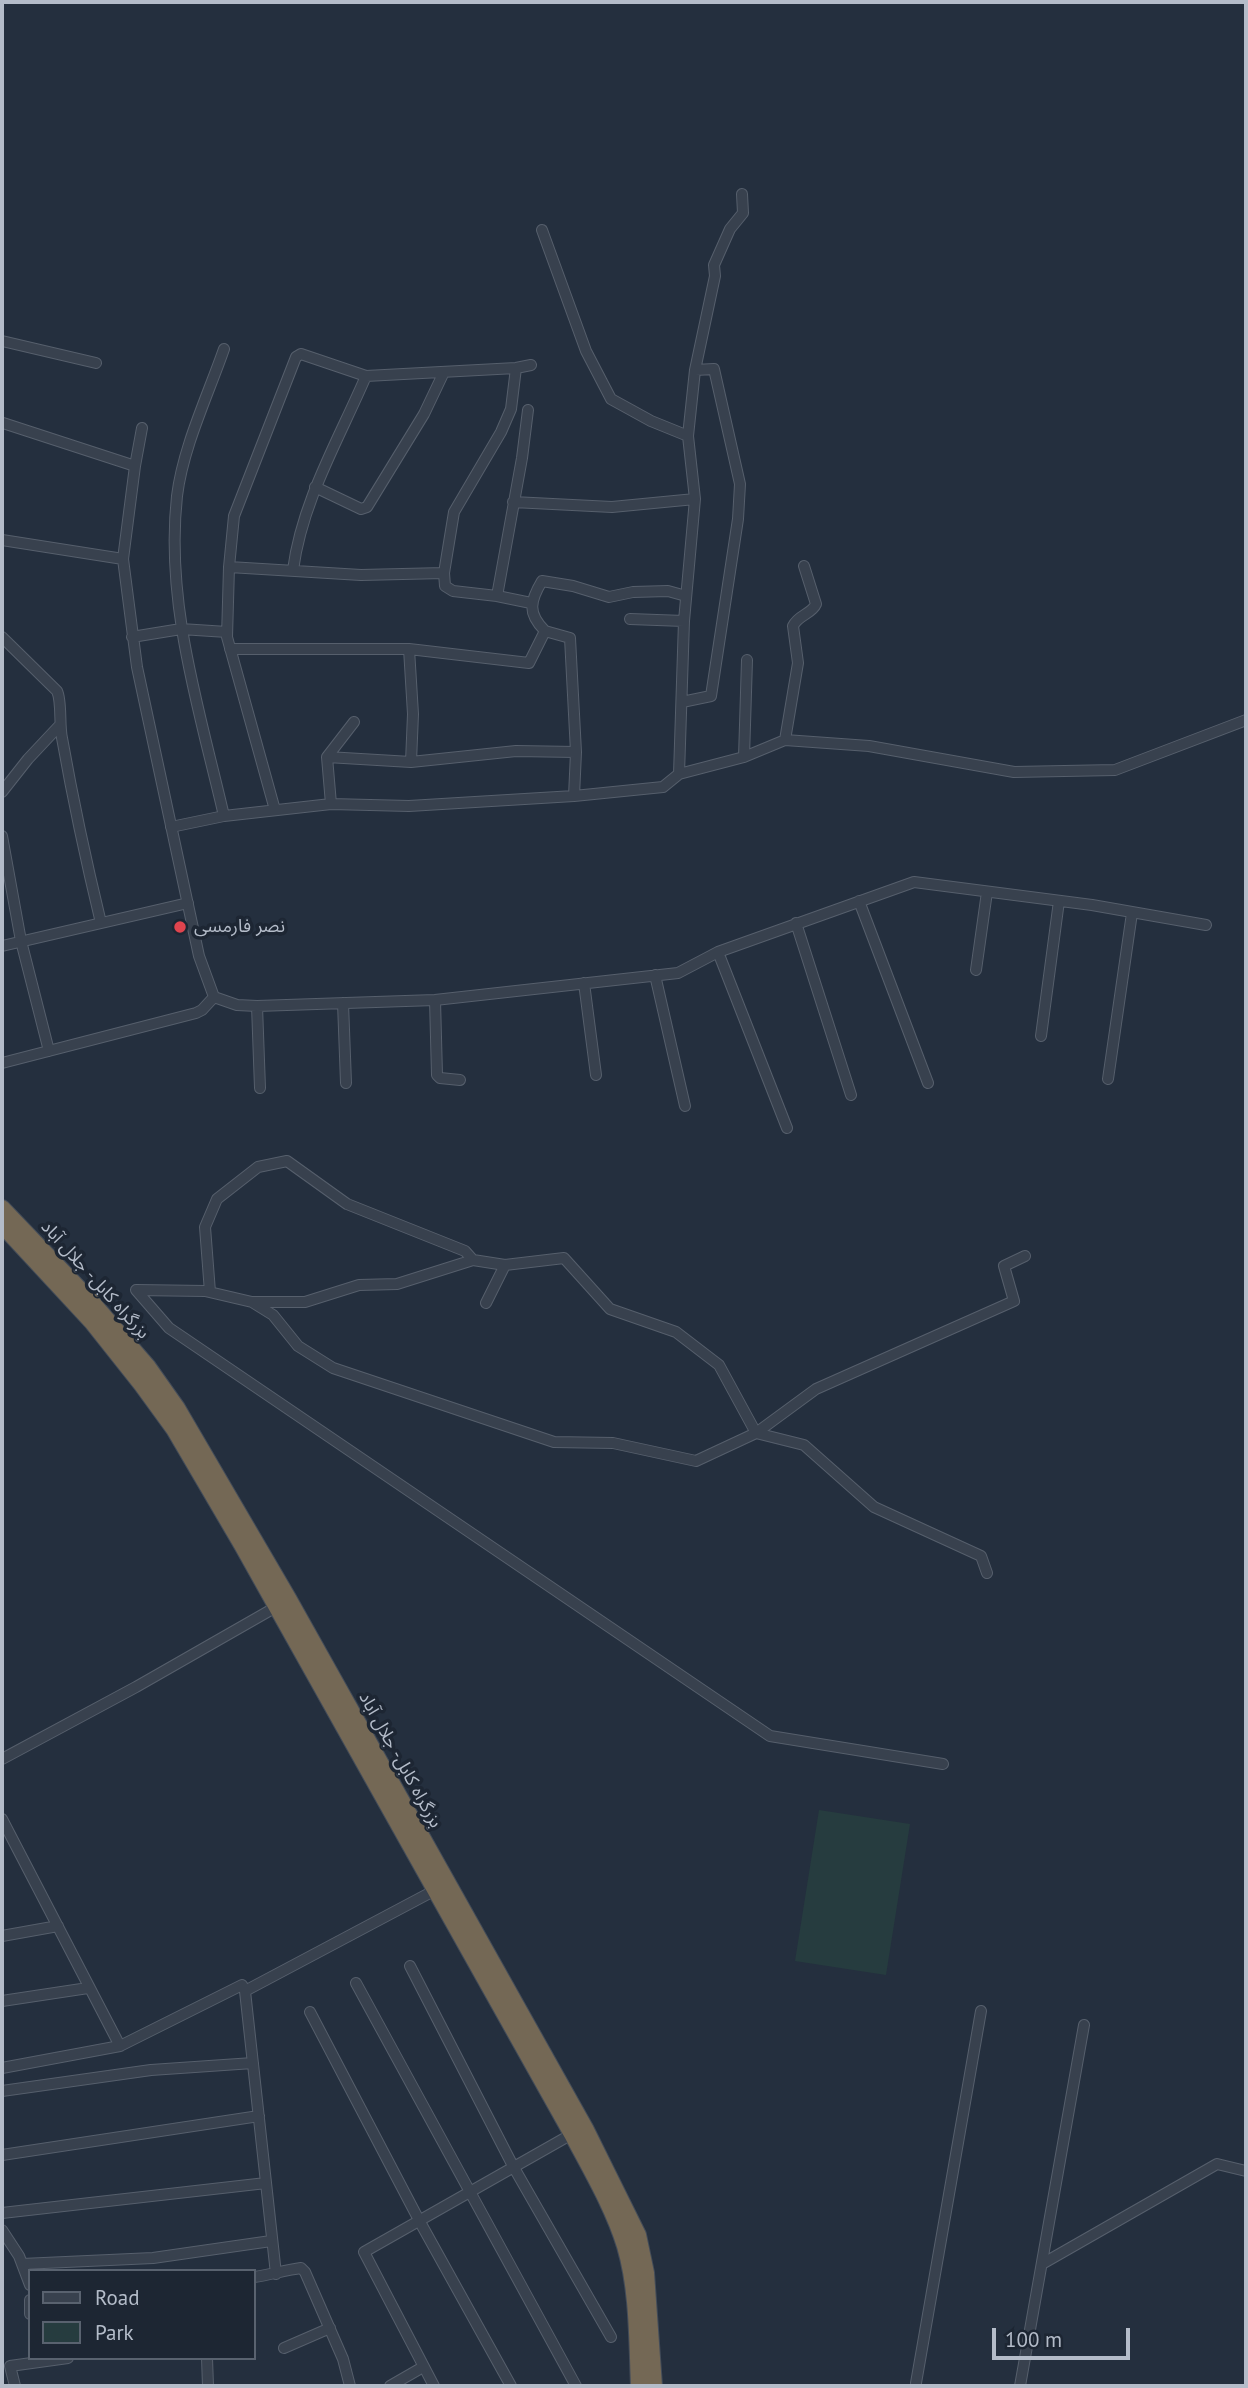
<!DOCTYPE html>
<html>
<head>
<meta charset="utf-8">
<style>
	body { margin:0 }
	#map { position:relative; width:1248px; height:2388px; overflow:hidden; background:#242f3e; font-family:"PT Sans",sans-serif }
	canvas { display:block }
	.frame { position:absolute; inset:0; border:4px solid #b4bcc9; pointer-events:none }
	.legend { position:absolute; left:28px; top:2269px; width:228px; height:91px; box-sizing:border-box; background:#1d2633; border:2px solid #59626f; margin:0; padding:9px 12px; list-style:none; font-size:21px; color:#b4bcc9 }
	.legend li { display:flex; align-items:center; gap:14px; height:35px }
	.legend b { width:35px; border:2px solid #59626f }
	.scale { position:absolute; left:992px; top:2328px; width:138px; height:32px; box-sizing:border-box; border:4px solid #b4bcc9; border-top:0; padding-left:9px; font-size:21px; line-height:24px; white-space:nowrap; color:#b4bcc9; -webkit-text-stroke:5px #1d2633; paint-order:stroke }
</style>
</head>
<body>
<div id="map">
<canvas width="1248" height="2388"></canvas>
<div class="frame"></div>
<ul class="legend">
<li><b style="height:9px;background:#38414e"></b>Road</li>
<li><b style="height:19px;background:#263c3f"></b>Park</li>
</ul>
<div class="scale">100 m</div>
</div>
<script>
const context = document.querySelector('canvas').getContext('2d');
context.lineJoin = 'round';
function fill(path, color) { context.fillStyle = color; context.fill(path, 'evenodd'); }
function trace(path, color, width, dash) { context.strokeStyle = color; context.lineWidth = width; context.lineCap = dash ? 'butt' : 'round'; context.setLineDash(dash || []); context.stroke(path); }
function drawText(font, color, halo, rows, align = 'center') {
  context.font = font + ' "PT Sans","Noto Sans Arabic",sans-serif'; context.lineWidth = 7; context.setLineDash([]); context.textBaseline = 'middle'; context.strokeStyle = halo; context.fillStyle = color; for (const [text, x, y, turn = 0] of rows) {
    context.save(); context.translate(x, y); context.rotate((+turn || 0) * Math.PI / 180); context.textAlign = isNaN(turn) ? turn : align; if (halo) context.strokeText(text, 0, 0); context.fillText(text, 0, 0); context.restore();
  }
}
const green = new Path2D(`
	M819 1810 910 1824 886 1975 795 1961Z`);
const minor = new Path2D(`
	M542 230 586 351 611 399 651 421 688 436
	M2 341 96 363
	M516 368 511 409 501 432 454 512 444 573 445 586 453 591 497 596 531 603
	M3 423 135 466
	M142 428 135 466 123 559 137 667 199 956 214 997 237 1005 257 1006 435 1000 678 973 718 952 914 882 1092 905 1206 925
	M315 487 361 509 367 507 424 414 444 372
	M513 502 612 507 695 499
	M2 540 123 559
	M229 567 361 575 444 573
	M293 570C302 501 339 439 366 376
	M497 596 522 458 528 410
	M630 619 684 621
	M545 631C527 613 530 601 542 581L573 586 609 597 633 592 668 591 686 596
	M2 637 57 691C62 701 59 725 62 738 73 800 86 861 101 923
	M132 637 181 629 227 632
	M230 649H409L529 663 545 631 570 638 576 752 574 796
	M409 649 413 714 411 762
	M682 702 711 696 738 519 740 484 714 369 695 370
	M785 740 798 663 793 626C798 615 812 614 816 604L804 566
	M327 757 411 762 516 751 576 752
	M744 757 747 660
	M679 774 684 621 695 499 688 436 695 370 715 276 714 265 730 229 743 213 742 194
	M2 792 28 759 59 726
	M331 804 327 757 354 722
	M275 810 227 637 229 567 234 516 296 357 301 354 366 376 516 368 531 365
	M224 816C200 712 165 604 177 496 183 447 208 395 224 349
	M171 827 224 816 331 804 409 806 574 796 663 787 679 774 744 757 785 740 869 746 1014 772 1115 770 1246 720
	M2 836 21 941 49 1051
	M859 901 928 1083
	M796 923 851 1095
	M2 946 188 903
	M718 952 787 1128
	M976 970 987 892
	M655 975 685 1106
	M584 983 596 1075
	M435 1000 437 1075 440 1078 460 1080
	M343 1003 346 1083
	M257 1006 260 1088
	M1041 1036 1059 901
	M2 1063 196 1013 202 1010 214 997
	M1108 1079 1132 913
	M210 1292 205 1227 217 1199 258 1167 287 1161 347 1204 465 1251 473 1260
	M252 1302H305L359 1285 397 1284 473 1260 505 1265
	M486 1303 505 1265 564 1258 610 1309 676 1332 719 1365 756 1433 816 1389 1014 1301 1004 1266 1025 1256
	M2 1759 136 1687 276 1607
	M943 1764 770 1736 169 1328 136 1290 205 1291 252 1302 273 1315 298 1346 333 1368 554 1442 613 1443 696 1461 756 1433 804 1445 874 1507 981 1556 987 1573
	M2 1819 120 2046 242 1985 245 1991
	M2 1936 58 1926
	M410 1966 513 2166 611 2337
	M356 1983 576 2386
	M2 2001 88 1988
	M310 2012 420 2222 511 2386
	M2 2068 120 2046
	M2 2091 151 2070 253 2063
	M2 2155 259 2116
	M2 2213 266 2183
	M2 2230 19 2256 30 2285
	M22 2264 153 2258 271 2241
	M1042 2264 1217 2164 1246 2171
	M276 2274 245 1991 441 1887
	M254 2277C270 2275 285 2270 301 2268L305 2272 343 2359 350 2386
	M30 2300V2314
	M284 2348 330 2328
	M207 2358 208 2386
	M916 2383 981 2011
	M15 2386 10 2366 68 2358
	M390 2386 423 2367
	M434 2386 364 2252 572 2134
	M1020 2386 1084 2025`);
const highway = new Path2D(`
	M2 1208 90 1300 148 1367 177 1408 288 1598 586 2130 638 2235 646 2273 654 2386
	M2 1225 92 1322 142 1385 174 1429 242 1545 572 2134C591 2170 613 2207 625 2246 638 2290 637 2341 639 2386`);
const markers = [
	[180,927,7,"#e0444e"]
];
const poiNames = [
	["نصر فارمسی",194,927]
];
const streetNames = [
	["بزرگراه کابل- جلال آباد",95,1280,48],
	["بزرگراه کابل- جلال آباد",400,1760,61]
];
fill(green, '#263c3f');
trace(minor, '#565f6c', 12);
trace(highway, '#434c59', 18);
trace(minor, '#38414e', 10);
trace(highway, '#746855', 16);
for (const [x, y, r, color] of markers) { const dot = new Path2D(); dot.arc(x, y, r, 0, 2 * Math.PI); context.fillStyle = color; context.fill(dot); trace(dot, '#1d2633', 2.5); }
drawText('18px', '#b4bcc9', '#1d2633', poiNames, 'left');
drawText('18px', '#b4bcc9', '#1d2633', streetNames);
</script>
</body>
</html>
